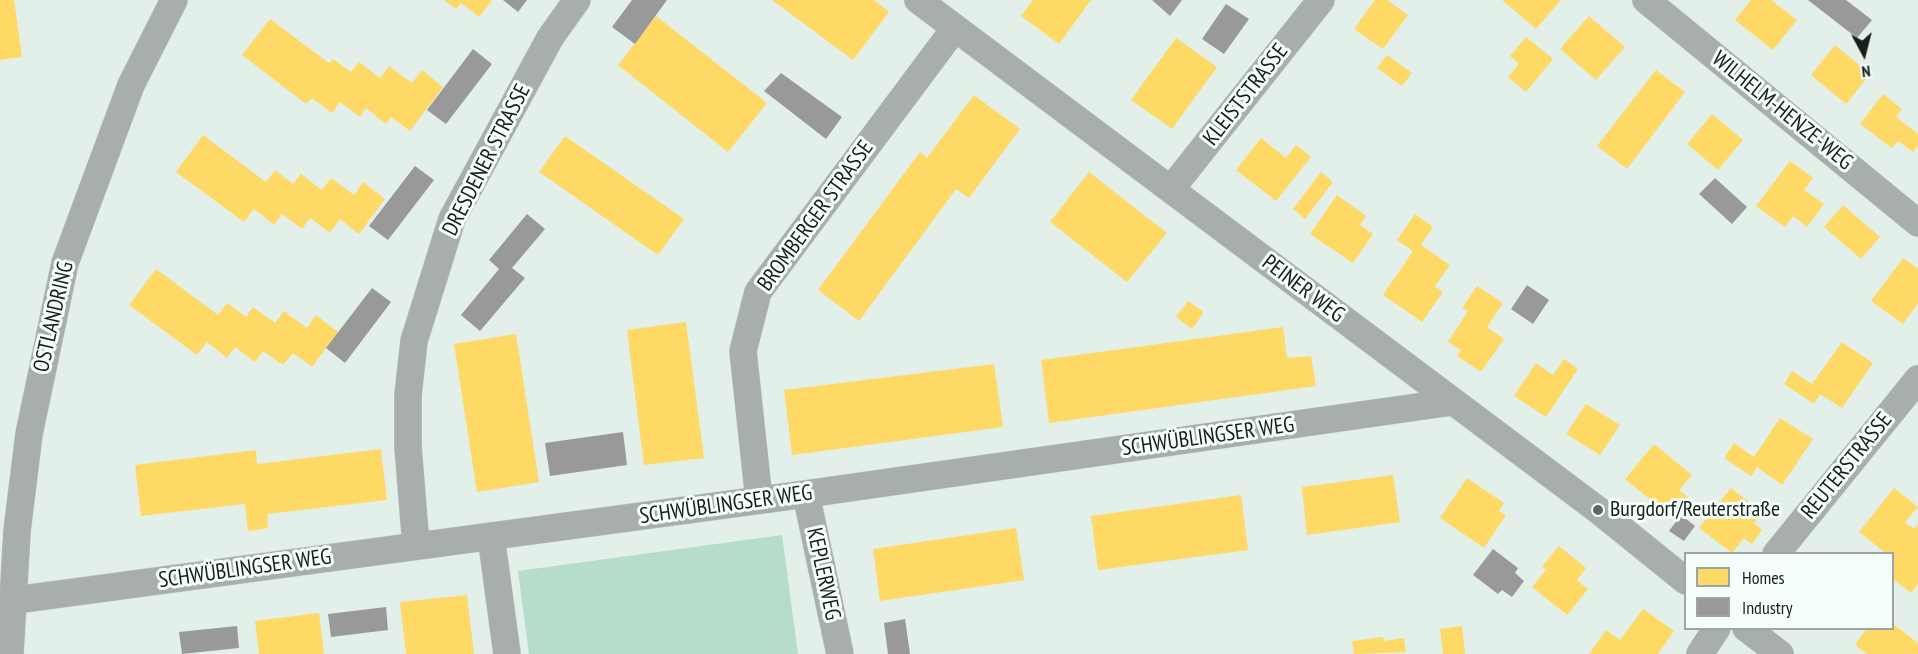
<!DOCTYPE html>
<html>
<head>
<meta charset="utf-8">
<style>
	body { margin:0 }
	#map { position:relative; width:1918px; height:654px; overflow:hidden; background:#e3efe9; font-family:"PT Sans Narrow",sans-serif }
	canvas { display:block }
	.legend { position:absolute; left:1684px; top:552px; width:210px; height:78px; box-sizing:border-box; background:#f5fffa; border:2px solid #9ca5a1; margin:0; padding:8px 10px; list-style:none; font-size:18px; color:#161f1b }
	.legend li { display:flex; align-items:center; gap:12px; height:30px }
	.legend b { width:30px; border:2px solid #9ca5a1 }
	.north { position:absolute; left:1834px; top:24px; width:60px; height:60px; -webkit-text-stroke:4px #f5fffa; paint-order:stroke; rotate:173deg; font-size:16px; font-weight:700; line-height:24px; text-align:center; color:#161f1b }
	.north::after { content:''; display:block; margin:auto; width:21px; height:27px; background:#161f1b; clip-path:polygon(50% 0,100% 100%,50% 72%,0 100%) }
</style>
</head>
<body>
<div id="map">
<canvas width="1918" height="654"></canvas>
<ul class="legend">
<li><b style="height:16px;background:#ffd966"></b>Homes</li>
<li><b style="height:16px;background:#999"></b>Industry</li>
</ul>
<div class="north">N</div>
</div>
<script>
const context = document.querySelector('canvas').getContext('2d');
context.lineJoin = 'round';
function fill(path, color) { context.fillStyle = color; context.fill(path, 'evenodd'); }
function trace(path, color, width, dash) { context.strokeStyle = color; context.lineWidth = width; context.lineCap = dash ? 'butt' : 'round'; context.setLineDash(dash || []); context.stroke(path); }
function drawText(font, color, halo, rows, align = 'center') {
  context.font = font + ' "PT Sans Narrow",sans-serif'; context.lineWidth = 6; context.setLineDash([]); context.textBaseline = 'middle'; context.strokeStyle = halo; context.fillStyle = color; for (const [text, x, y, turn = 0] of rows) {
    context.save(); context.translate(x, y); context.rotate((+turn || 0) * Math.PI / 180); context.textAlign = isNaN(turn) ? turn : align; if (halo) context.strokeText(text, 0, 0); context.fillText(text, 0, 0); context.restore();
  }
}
const green = new Path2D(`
	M782 535 798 654H529L518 571Z`);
const homes = new Path2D(`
	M0 0H14L22 57 0 60Z
	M444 0H492L479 17 461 3 456 9Z
	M772 0H874L889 12 853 60Z
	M1033 0H1091L1059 44 1021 16Z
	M1375 0H1387L1408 15 1383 49 1354 29Z
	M1502 0H1561L1536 29Z
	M1751 0H1771L1797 20 1773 50 1735 20Z
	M656 16 767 103 728 152 618 65Z
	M1589 16 1625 47 1596 80 1560 49Z
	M270 19 329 63 333 59 351 72 359 62 380 78 389 66 412 83 422 70 443 87 410 131 391 117 386 124 366 108 360 117 340 102 332 113 312 98 306 104 242 55Z
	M1526 37 1553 59 1526 92 1508 77 1519 64 1510 56Z
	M1176 38 1217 67 1172 129 1131 100Z
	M1835 45 1870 74 1846 104 1811 75Z
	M1387 55 1412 73 1402 86 1377 68Z
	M1656 70 1685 92 1627 169 1597 146Z
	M1883 94 1902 109 1896 117 1918 134V146L1913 152 1898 141 1892 148 1860 124Z
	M974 95 1020 129 969 198 956 189 859 321 818 290 920 152 927 158Z
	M1712 114 1743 140 1718 170 1687 144Z
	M203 135 266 182 275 170 293 184 301 174 322 190 331 178 354 195 363 182 385 199 359 234 340 219 330 233 310 218 302 229 282 214 274 225 254 209 244 222 176 172Z
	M565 136 684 219 658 255 539 172Z
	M1261 138 1286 158 1296 145 1311 157 1276 201 1236 170Z
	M1790 161 1813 178 1804 190 1824 204 1807 227 1793 216 1785 227 1756 206Z
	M1089 172 1167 233 1127 282 1050 222Z
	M1321 172 1333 182 1305 219 1293 209Z
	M1337 195 1366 216 1360 225 1373 234 1353 263 1310 234Z
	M1843 205 1880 237 1861 259 1824 227Z
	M1415 214 1433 227 1421 245 1450 265 1435 286 1443 292 1422 322 1383 295 1413 251 1397 240Z
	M1903 258 1918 269V303L1903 324 1871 301Z
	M156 269 218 315 227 303 246 317 253 307 275 323 284 311 307 328 316 315 338 332 312 367 293 353 283 365 263 351 255 362 235 347 227 358 207 342 197 355 129 305Z
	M1477 286 1503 303 1487 327 1504 339 1481 372 1457 356 1461 350 1448 342 1468 311 1462 308Z
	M1188 301 1204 312 1192 329 1176 317Z
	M686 322 704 458 644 465 627 330Z
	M1283 327 1287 358 1311 356 1316 386 1049 423 1041 360Z
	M516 334 539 482 477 492 454 344Z
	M1842 342 1873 363 1842 408 1820 394 1814 404 1784 384 1792 371 1812 384Z
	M1564 359 1578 369 1546 417 1514 396 1536 363 1553 375Z
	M994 364 1003 427 792 455 784 390Z
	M1586 404 1620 425 1600 455 1566 434Z
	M1780 418 1813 439 1782 485 1757 467 1751 476 1724 458 1734 443 1754 457Z
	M1654 444 1692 475 1679 490 1693 501 1676 521 1625 479Z
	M381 449 387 500 267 514 268 528 248 531 245 504 141 516 135 465 256 450 257 464Z
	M1393 475 1400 522 1307 535 1302 487Z
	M1467 478 1504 503 1499 511 1506 515 1484 548 1440 518Z
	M1731 488 1762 512 1754 523 1762 530 1752 544 1744 538 1732 553 1699 528Z
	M1894 488 1918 507 1905 522 1914 529 1918 524V584L1911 593 1893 579V554H1887L1859 532Z
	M1241 495 1248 550 1098 570 1091 516Z
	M1016 528 1024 580 880 601 873 549Z
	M1559 546 1586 568 1577 580 1588 589 1567 615 1532 587 1546 570 1542 567Z
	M467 595 474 654H406L400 602Z
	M1643 609 1674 631 1658 654H1589L1606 630 1620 640Z
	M319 613 324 654H259L255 621Z
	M1893 624 1918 643V654H1867L1855 645 1867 628H1893Z
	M1462 626 1465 654H1443L1440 629Z
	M1383 637 1384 641 1404 638 1406 652 1354 654 1352 641Z`);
const industry = new Path2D(`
	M503 0H527L518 12Z
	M632 0H667L635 44 612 27Z
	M1152 0H1182L1170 16Z
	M1808 0H1846L1872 20 1857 38Z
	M1226 4 1249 19 1224 54 1202 39Z
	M473 49 492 64 446 124 427 110Z
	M781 73 842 117 826 139 764 91Z
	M415 166 434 180 388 240 369 226Z
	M1715 178 1747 207 1732 224 1699 194Z
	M527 214 545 229 512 268 525 278 480 331 461 315 499 269 489 260Z
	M1527 285 1549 300 1533 324 1511 309Z
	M372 288 391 302 345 363 326 348Z
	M623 432 627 465 550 476 545 443Z
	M1681 515 1695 526 1684 541 1669 531Z
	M1493 549 1518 568 1515 573 1524 581 1512 597 1502 590 1498 594 1473 575Z
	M386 607 388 630 331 637 328 614Z
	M905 619 910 654H888L884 623Z
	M237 626 239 648 182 654 179 632Z`);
const minor = new Path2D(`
	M918 0 1598 510 1686 581
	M1646 0 1918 223
	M1171 189 1321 0
	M806 494 840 654
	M759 500 743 351 758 292 955 28
	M491 536 507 654
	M416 546 408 447V395L414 341 452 219 550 38 577 0
	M1776 554 1918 379
	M0 602 806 494 1452 402
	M1746 628 1780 654
	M10 654 17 531 29 434 65 263 131 85 174 0
	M1700 654 1717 628`);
const markers = [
	[1598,510,6,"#5e6863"]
];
const streetNames = [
	["KLEISTSTRASSE",1246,95,-52],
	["WILHELM-HENZE-WEG",1782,111,39],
	["DRESDENER STRASSE",487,160,-63],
	["BROMBERGER STRASSE",816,216,-54],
	["PEINER WEG",1303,289,37],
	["OSTLANDRING",54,317,-77],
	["SCHWÜBLINGSER WEG",1208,437,-8],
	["REUTERSTRASSE",1847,466,-51],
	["SCHWÜBLINGSER WEG",726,505,-8],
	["SCHWÜBLINGSER WEG",245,569,-8],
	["KEPLERWEG",823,574,78]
];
const poiNames = [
	["Burgdorf/Reuterstraße",1610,510]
];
fill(green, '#b6ddcc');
fill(homes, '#ffd966');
fill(industry, '#999');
trace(minor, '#bfc9c4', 28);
trace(minor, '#a8aeab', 27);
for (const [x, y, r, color] of markers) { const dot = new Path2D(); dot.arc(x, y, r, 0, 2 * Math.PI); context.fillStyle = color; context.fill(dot); trace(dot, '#f5fffa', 2); }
drawText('22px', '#161f1b', '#f5fffa', streetNames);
drawText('22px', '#161f1b', '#f5fffa', poiNames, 'left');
</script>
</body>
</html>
